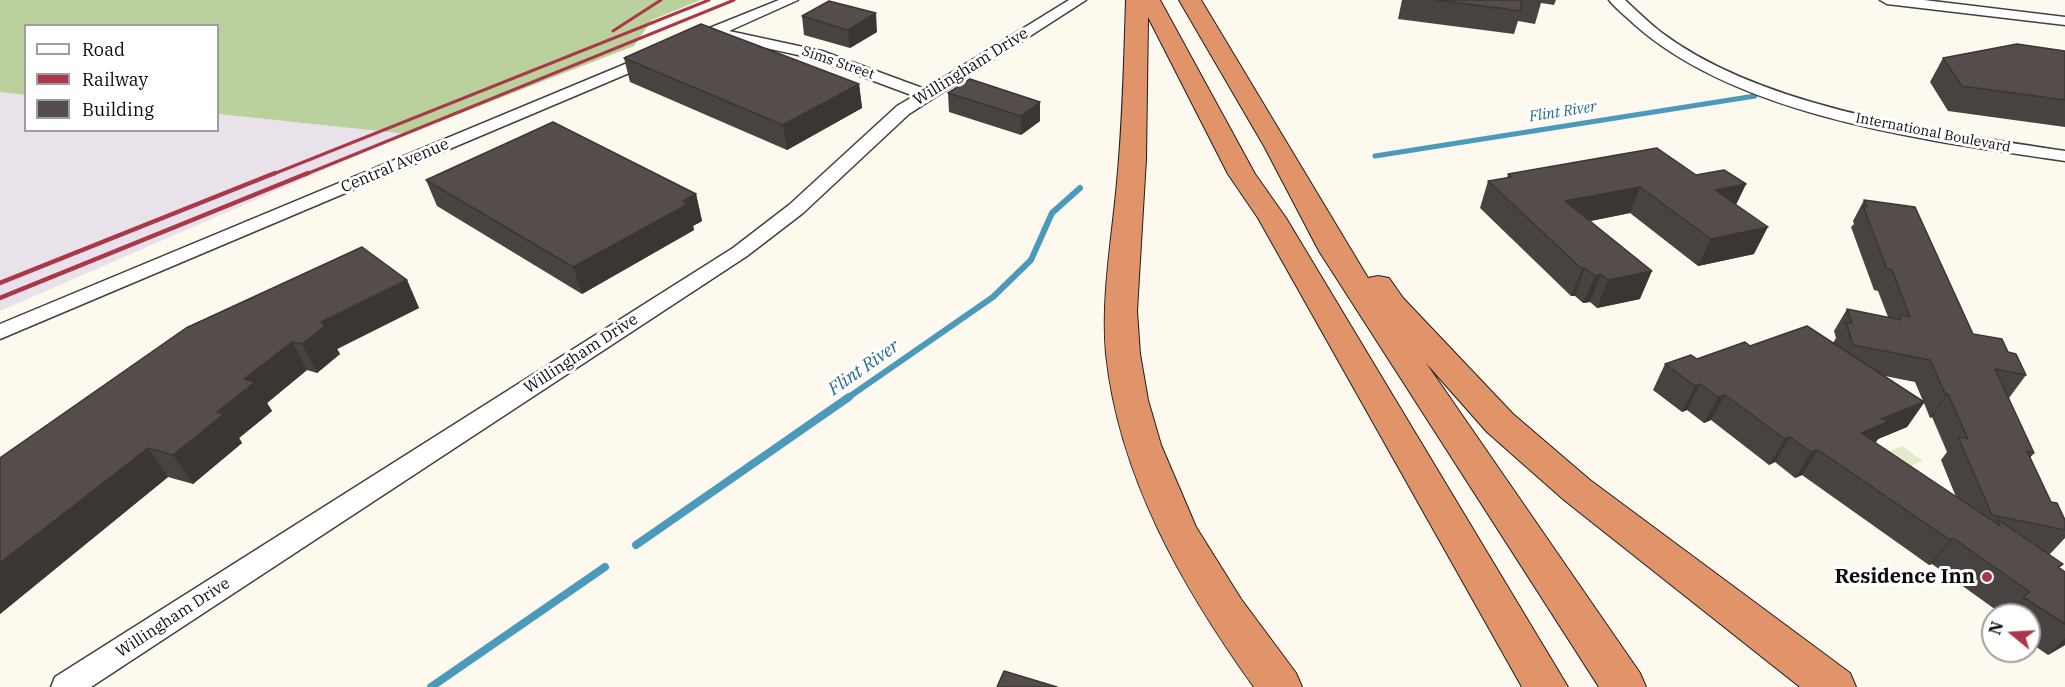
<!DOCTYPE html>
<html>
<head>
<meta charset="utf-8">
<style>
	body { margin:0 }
	#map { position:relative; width:2065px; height:687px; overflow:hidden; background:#fdf9ef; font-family:"IBM Plex Serif",serif }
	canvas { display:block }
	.legend { position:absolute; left:24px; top:24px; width:195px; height:108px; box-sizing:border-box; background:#fff; border:2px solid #9e9e9e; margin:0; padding:8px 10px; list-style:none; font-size:18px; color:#0d0d0d }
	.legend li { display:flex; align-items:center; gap:12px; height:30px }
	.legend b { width:30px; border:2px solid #9e9e9e }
	.north { position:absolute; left:1981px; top:603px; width:60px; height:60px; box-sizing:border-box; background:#fff; border:2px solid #9e9e9e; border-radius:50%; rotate:288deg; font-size:16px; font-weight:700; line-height:24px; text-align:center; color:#0d0d0d }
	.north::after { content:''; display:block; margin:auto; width:21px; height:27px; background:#aa3849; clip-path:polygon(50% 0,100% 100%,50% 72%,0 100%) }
</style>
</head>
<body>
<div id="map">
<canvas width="2065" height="687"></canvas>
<ul class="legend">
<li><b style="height:8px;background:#fff"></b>Road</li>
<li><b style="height:8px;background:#aa3849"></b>Railway</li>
<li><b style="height:16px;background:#544d4b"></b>Building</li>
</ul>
<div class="north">N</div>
</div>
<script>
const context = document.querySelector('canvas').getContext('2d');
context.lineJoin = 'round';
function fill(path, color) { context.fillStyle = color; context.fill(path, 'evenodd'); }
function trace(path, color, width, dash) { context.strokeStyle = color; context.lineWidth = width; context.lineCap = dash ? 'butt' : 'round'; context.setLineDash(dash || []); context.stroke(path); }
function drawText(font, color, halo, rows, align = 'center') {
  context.font = font + ' "IBM Plex Serif",serif'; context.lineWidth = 6; context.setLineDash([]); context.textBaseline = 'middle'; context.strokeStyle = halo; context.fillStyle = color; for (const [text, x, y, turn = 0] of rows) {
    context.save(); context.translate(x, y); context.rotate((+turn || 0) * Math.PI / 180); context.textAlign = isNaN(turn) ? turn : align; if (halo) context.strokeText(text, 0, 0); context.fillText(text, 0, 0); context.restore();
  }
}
const industrial = new Path2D(`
	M0 92 25 95 26 130H218V114L407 134 0 311Z`);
const forest = new Path2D(`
	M0 0H701L652 20 634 46 407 134 218 114V26H26L25 95 0 92Z`);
const pitch = new Path2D(`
	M1902 446 1923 461 1881 478 1860 463Z`);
const streamFar2 = new Path2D(`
	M1375 156 1755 96`);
const streamFar1 = new Path2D(`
	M846 399 993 297 1031 260 1052 213 1080 188`);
const stream = new Path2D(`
	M636 545 849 397
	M431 687 605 567`);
const minor = new Path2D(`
	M779 0H798L729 31 822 51 925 89 1069 0H1086L909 114 803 213 747 256 91 687H51L55 677 733 248 789 205 897 106 914 96 812 58 715 37 690 47 682 42 707 29Z
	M1609 0H1625C1637 11 1649 23 1662 33 1765 110 1940 132 2065 151V161C1931 141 1740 118 1635 25 1627 17 1616 9 1609 0Z
	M1880 0H1924L2065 17V25L1887 4Z
	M654 52 660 54 662 57 660 60 0 339V324Z`);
const highway = new Path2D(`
	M1126 0H1160L1255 174 1286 218 1568 687H1522L1258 218 1228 174 1148 17 1146 159 1137 311 1140 354 1148 400 1161 445 1196 527 1241 599 1296 673 1302 687H1254C1183 588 1119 477 1106 354 1101 297 1112 239 1117 182 1123 121 1124 61 1126 0Z
	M1179 0H1201L1368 278 1378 276 1389 278 1403 298 1513 414 1590 480 1850 673 1856 687H1800L1564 500 1487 432 1426 363 1640 673 1646 687H1599L1319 251 1264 146Z`);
const railFar1 = new Path2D(`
	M613 31 661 0
	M271 175 709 0
	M304 175 734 0`);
const rail = new Path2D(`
	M0 283 275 173
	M0 298 308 173`);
const wall = new Path2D(`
	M1402 0H1556L1554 5 1541 3 1535 24 1518 21 1514 34 1398 19Z
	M802 16 877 32 850 48 804 35Z
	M2065 51V127L1948 111 1930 82 1943 58Z
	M624 58 859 84 862 108 787 150 630 82Z
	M948 93 1040 102V121L1021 135 949 112Z
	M1508 174 1696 175 1746 184 1736 205 1754 254 1698 266 1630 213 1590 221 1640 299 1597 308 1590 302 1583 303 1575 296H1571L1480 208 1488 181 1507 178Z
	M426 180 696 194 702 221 693 226 694 230 582 294 437 206Z
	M1864 200 1973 334 2008 352 2026 375 2009 398 2008 397 2034 453 2030 458 2051 502 2065 520V538L2050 554H2048L2063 564 2059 568 2065 572V645L2048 655 2029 642V615H2003L1932 564 1929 565 1802 475 1795 478 1775 462 1769 465 1711 420 1704 423 1687 410 1682 412 1653 390 1665 364 1697 359 1750 346 1833 343 1836 338 1834 331 1847 309 1888 317 1878 291 1874 290 1851 227 1854 224 1853 221ZM1885 376 1915 382 1923 401ZM1924 403 1930 418 1932 417 1947 452 1941 460 1956 497 1875 443 1878 439 1907 427Z
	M407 280 419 308 337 349 340 354 317 373 307 370 267 403 272 411 239 438 242 443 193 484 168 477 0 614V458Z`);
const shadedWall = new Path2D(`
	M876 13 877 32 850 48 848 30Z
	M859 84 862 108 787 150 783 125Z
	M1040 102V121L1021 135V116Z
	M1746 184 1733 210 1715 190Z
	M1640 187 1630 213 1556 228 1565 201Z
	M696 194 702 221 693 226 694 230 582 294 573 267Z
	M1768 227 1754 254 1698 266 1711 239Z
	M1585 268 1575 296H1571L1582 269Z
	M1652 271 1640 299 1597 308 1608 280Z
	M1601 274 1590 302 1583 303 1595 276Z
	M407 280 419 308 337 349 340 354 317 373 302 344 321 322Z
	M292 342 307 370 267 403 272 411 239 438 242 443 193 484 173 455 217 412 244 379Z
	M1700 384 1687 410 1682 412 1695 386Z
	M1948 394 1932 417 1930 418 1946 395Z
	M1725 395 1711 420 1704 423 1718 397Z
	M1924 402 1907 427 1878 439 1873 447 1861 433 1881 419Z
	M1790 437 1775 462 1769 465 1785 439Z
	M148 448 168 477 0 614V563Z
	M1818 450 1802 475 1795 478 1811 452Z
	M1953 538 1932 564 1929 565 1950 540Z
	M2065 638V645L2048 655Z`);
const building = new Path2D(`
	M1436 0H1521V11Z
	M829 1 876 13 848 30 802 16Z
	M701 24 859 84 783 125 624 58Z
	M2017 44 2065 51V100L1962 86 1943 58Z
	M970 79 1040 102 1021 116 948 93Z
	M553 122 696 194 683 201 688 204 573 267 426 180Z
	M1657 148 1696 175 1724 170 1746 184 1715 190 1768 227 1711 239 1640 187 1565 201 1652 271 1608 280 1601 274 1595 276 1585 268 1582 269 1488 181 1512 177 1508 174Z
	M1864 200 1915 207 1973 334 2002 339 2008 352 2016 354 2026 375 1995 369 2034 453 2027 451 2051 502 2057 503 2065 520V530L1992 515 1958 437 1968 439 1948 394 1946 395 1930 360 1853 345 1846 322 1852 323 1847 309 1901 320 1900 315 1910 317 1892 270 1887 269 1863 206 1867 207Z
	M362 247 407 280 321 322 325 326 302 344 292 342 244 379 255 382 217 412 224 414 173 455 148 448 0 563V458L186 328Z
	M1807 326 1924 402 1881 419 1890 421 1861 433 2000 526 1997 519 2063 564 2058 567 2065 572V624L2023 597 2030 592 1953 538 1950 540 1818 450 1811 452 1790 437 1785 439 1725 395 1718 397 1700 384 1695 386 1665 364 1691 355 1697 359 1745 342 1750 346Z
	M1004 671 1057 687H997Z`);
const markers = [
	[1987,577,6,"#aa3849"]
];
const farStreetnames = [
	["Sims Street",838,63,19],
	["International Boulevard",1933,133,11]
];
const farWaternames = [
	["Flint River",1563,112,-9]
];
const streetNames = [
	["Willingham Drive",971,67,-32],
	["Central Avenue",395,166,-23],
	["Willingham Drive",581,354,-33],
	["Willingham Drive",173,618,-33]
];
const waterNames = [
	["Flint River",864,368,-35]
];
const nearPoinames = [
	["Residence Inn",1975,577]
];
fill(industrial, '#e9e2ea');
fill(forest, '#bad19e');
fill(pitch, '#e4ebcd');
trace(streamFar2, '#4b99bb', 5);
trace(streamFar1, '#4b99bb', 6);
trace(stream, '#4b99bb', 8);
trace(minor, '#404040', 3);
trace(highway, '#1e1e1e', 2);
fill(minor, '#fff');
fill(highway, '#e19469');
trace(railFar1, '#aa3849', 3);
trace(rail, '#aa3849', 4.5);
fill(wall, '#484240');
fill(shadedWall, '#3b3634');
fill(building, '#544d4b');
trace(building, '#3b3634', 1.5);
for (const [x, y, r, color] of markers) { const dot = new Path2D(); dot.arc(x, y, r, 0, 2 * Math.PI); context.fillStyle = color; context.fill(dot); trace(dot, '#fff', 2); }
drawText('14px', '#0d0d0d', '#fff', farStreetnames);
drawText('italic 15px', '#276b8e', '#fff', farWaternames);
drawText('16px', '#0d0d0d', '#fff', streetNames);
drawText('italic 18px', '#276b8e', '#fff', waterNames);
drawText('bold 20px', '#0d0d0d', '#fff', nearPoinames, 'right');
</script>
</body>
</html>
